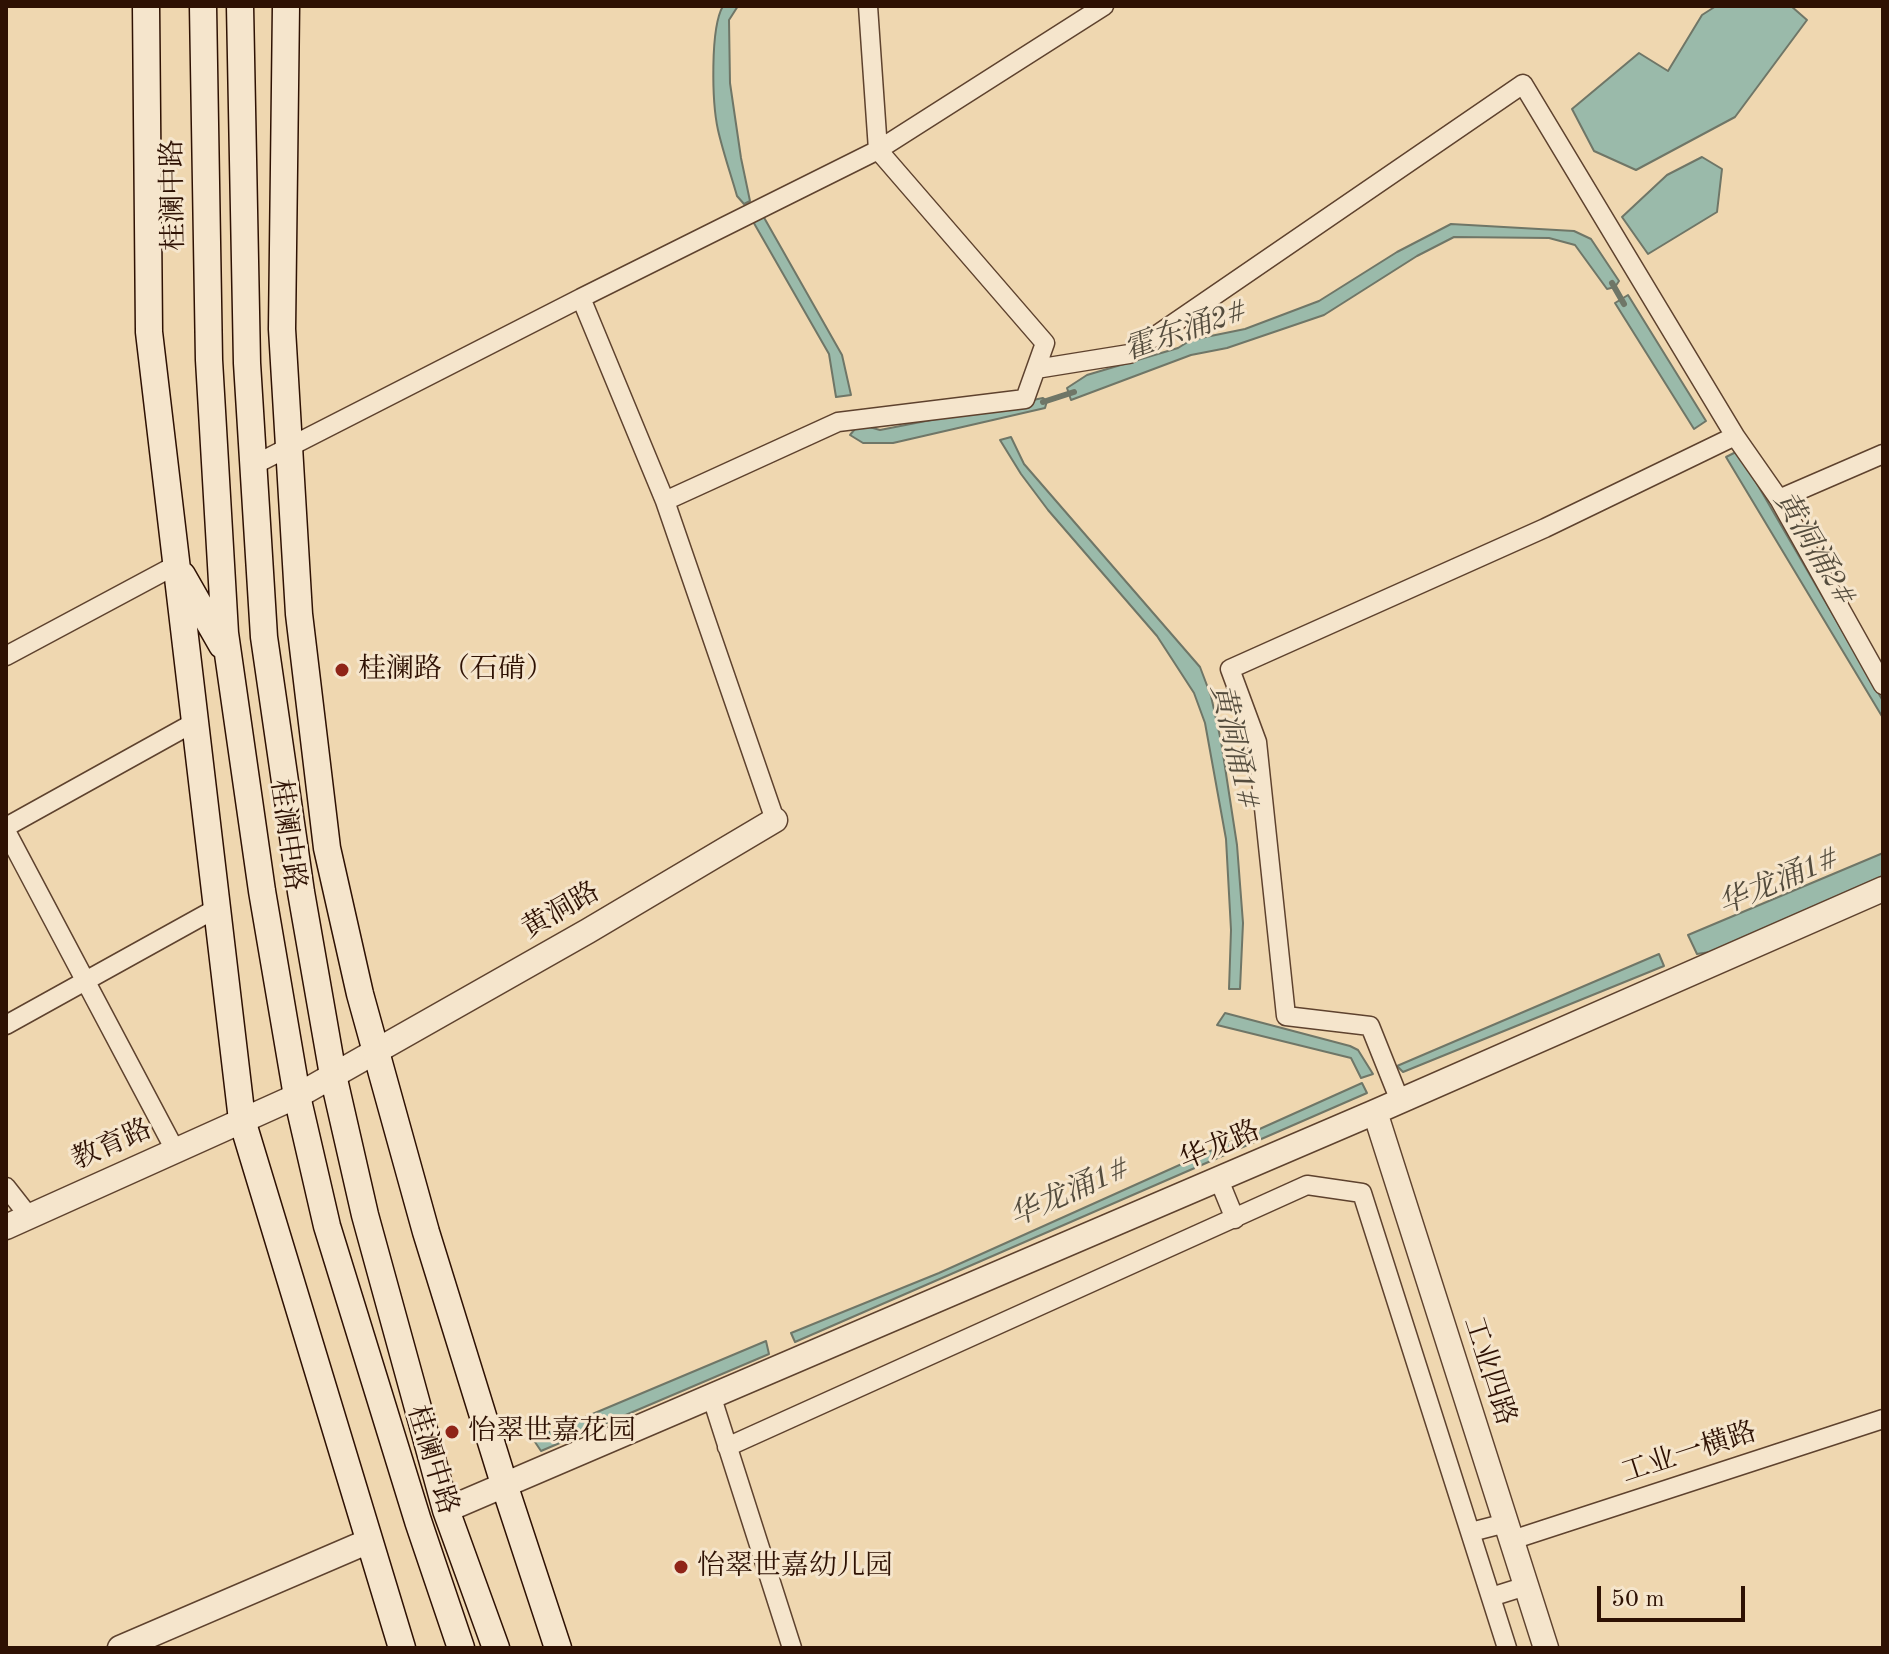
<!DOCTYPE html>
<html>
<head>
<meta charset="utf-8">
<style>
	body { margin:0 }
	#map { position:relative; width:1889px; height:1654px; overflow:hidden; background:#efd7b0; font-family:"Old Standard TT",serif }
	canvas { display:block }
	.frame { position:absolute; inset:0; border:8px solid #2e1103; pointer-events:none }
	.scale { position:absolute; left:1597px; top:1586px; width:148px; height:36px; box-sizing:border-box; border:4px solid #2e1103; border-top:0; padding-left:10px; font-size:24px; line-height:28px; white-space:nowrap; color:#2e1103; -webkit-text-stroke:6px #f5e5cc; paint-order:stroke }
</style>
</head>
<body>
<div id="map">
<canvas width="1889" height="1654"></canvas>
<div class="frame"></div>
<div class="scale">50 m</div>
</div>
<script>
const context = document.querySelector('canvas').getContext('2d');
context.lineJoin = 'round';
function fill(path, color) { context.fillStyle = color; context.fill(path, 'evenodd'); }
function trace(path, color, width, dash) { context.strokeStyle = color; context.lineWidth = width; context.lineCap = dash ? 'butt' : 'round'; context.setLineDash(dash || []); context.stroke(path); }
function drawText(font, color, halo, rows, align = 'center') {
  context.font = font + ' "Old Standard TT","Noto Serif SC",serif'; context.lineWidth = 6; context.setLineDash([]); context.textBaseline = 'middle'; context.strokeStyle = halo; context.fillStyle = color; for (const [text, x, y, turn = 0] of rows) {
    context.save(); context.translate(x, y); context.rotate((+turn || 0) * Math.PI / 180); context.textAlign = isNaN(turn) ? turn : align; if (halo) context.strokeText(text, 0, 0); context.fillText(text, 0, 0); context.restore();
  }
}
const water = new Path2D(`
	M723 6H738L729 20 730 83 741 158 750 201 744 204 737 196C731 175 723 152 718 130 712 103 710 28 723 6Z
	M1716 6H1791L1807 20 1735 117 1636 170 1594 151 1572 109 1639 53 1668 71 1702 15Z
	M1702 157 1722 169 1717 212 1648 254 1622 217 1667 175Z
	M762 214 842 355 851 395 836 397 829 354 751 218Z
	M1451 224 1574 231 1591 239 1619 281 1615 287 1607 289 1575 245 1549 238 1454 237 1417 256 1324 315 1227 348 1191 355 1071 400 1067 388 1087 375 1178 348 1191 340 1245 329 1319 301 1397 252Z
	M1628 295 1706 421 1694 429 1615 303Z
	M1043 398 1047 401 1045 408 893 443H863L850 435 859 424 880 430Z
	M1011 437 1024 464 1200 667 1211 696 1221 741 1237 845 1243 923 1240 989H1229L1231 930 1226 839 1205 723 1194 693 1157 636 1048 510 1021 474 1000 440Z
	M1738 451 1883 701V718L1726 457Z
	M1883 853V876L1710 952 1697 954 1688 935Z
	M1659 954 1664 966 1403 1072 1397 1066Z
	M1225 1013 1350 1046 1358 1050 1373 1074 1361 1078 1351 1058 1217 1025Z
	M1362 1083 1367 1093 795 1342 791 1333 939 1273Z
	M766 1341 769 1354 541 1451 533 1439Z`);
const stream = new Path2D(`
	M1612 283 1624 304
	M1043 402 1074 392`);
const minor = new Path2D(`
	M868 6 878 150 1104 6
	M581 298 878 150 1045 343 1025 399 838 422 665 501
	M1036 369 1129 354 1523 84 1735 436
	M1883 454 1779 499 1883 685
	M254 465 581 298 665 501 775 820
	M6 656 176 565
	M6 827 195 722
	M6 831 175 1150
	M6 1025 217 908
	M1400 1101 1370 1026 1286 1016 1257 742 1230 669 1545 528 1735 436 1779 499
	M1219 1180 1235 1219
	M6 1187 28 1215
	M712 1398 792 1648
	M727 1447 1307 1185 1362 1193 1507 1648
	M1471 1532 1506 1523
	M1512 1540 1883 1419
	M1491 1597 1526 1586`);
const tertiary = new Path2D(`
	M1375 1112 1546 1648
	M6 1227 297 1096 588 931 775 820
	M446 1510 1375 1112 1883 889
	M120 1648 369 1541`);
const secondary = new Path2D(`
	M146 6 149 332 242 1120 402 1648
	M203 6 209 360 225 633 262 891 297 1096 327 1226 418 1521 461 1648
	M240 6 247 363 264 637 301 892 333 1075 365 1215 446 1510 496 1648
	M286 6 282 329 299 614 327 848 360 994 426 1232 505 1487 558 1648
	M182 575 222 645`);
const markers = [
	[342,670,8,"#8f2418"],
	[452,1432,8,"#8f2418"],
	[681,1567,8,"#8f2418"]
];
const streetNames = [
	["桂澜中路",174,195,-91],
	["桂澜中路",287,835,82],
	["黄洞路",561,911,-30],
	["教育路",112,1145,-24],
	["华龙路",1220,1146,-23],
	["工业四路",1489,1371,72],
	["工业一横路",1689,1453,-18],
	["桂澜中路",432,1460,73]
];
const poiNames = [
	["桂澜路（石𬒔）",358,670],
	["怡翠世嘉花园",468,1432],
	["怡翠世嘉幼儿园",697,1567]
];
const waterNames = [
	["霍东涌2#",1186,331,-19],
	["黄洞涌2#",1814,549,59],
	["黄洞涌1#",1234,747,77],
	["华龙涌1#",1779,882,-23],
	["华龙涌1#",1070,1193,-24]
];
fill(water, '#9abaaa');
trace(water, '#6f7667', 2);
trace(stream, '#6f7667', 6);
trace(minor, '#5e422e', 21);
trace(tertiary, '#5e422e', 27);
trace(secondary, '#2e1103', 29);
trace(minor, '#f5e5cc', 18);
trace(tertiary, '#f5e5cc', 24);
trace(secondary, '#f5e5cc', 26);
for (const [x, y, r, color] of markers) { const dot = new Path2D(); dot.arc(x, y, r, 0, 2 * Math.PI); context.fillStyle = color; context.fill(dot); trace(dot, '#f5e5cc', 3); }
drawText('28px', '#2e1103', '#f5e5cc', streetNames);
drawText('28px', '#2e1103', '#f5e5cc', poiNames, 'left');
drawText('italic 30px', '#544c3d', '#f5e5cc', waterNames);
</script>
</body>
</html>
